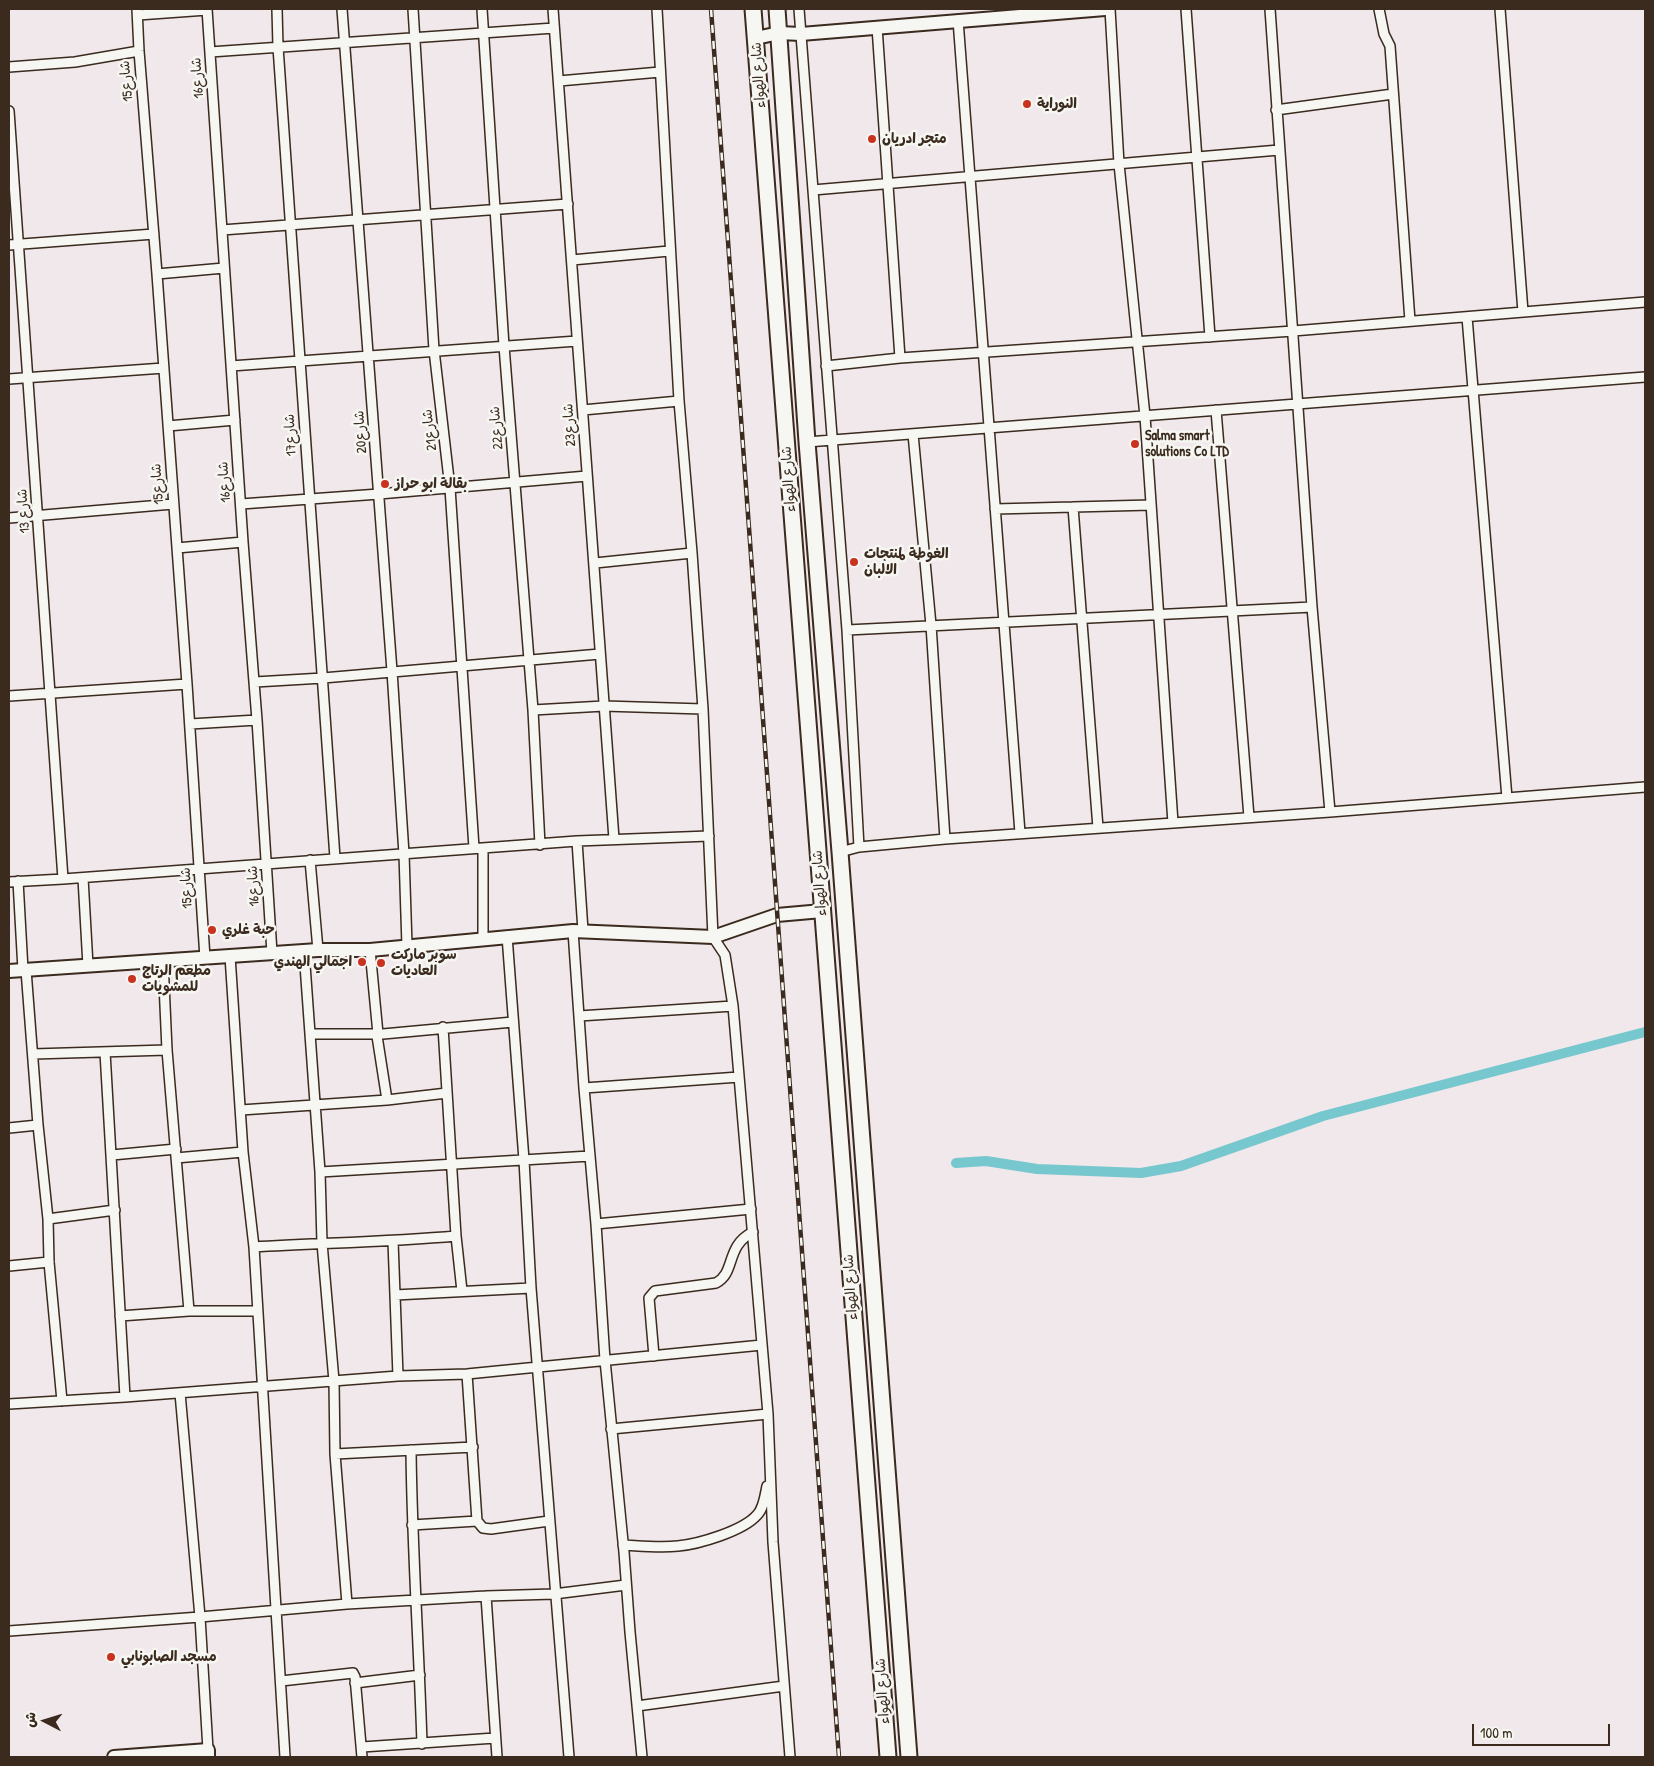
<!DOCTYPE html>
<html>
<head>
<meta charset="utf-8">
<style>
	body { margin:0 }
	#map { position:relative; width:1654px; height:1766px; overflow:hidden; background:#f1e8eb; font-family:"Patrick Hand","Playpen Sans Arabic",sans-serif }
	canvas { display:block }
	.frame { position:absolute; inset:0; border:10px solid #3b2a1e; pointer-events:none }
	.north { position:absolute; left:20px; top:1696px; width:50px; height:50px; -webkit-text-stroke:4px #f6f6f2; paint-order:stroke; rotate:275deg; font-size:14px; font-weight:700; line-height:20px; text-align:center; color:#3b2a1e }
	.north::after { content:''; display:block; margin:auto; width:18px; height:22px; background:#3b2a1e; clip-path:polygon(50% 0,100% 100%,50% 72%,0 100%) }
	.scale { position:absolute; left:1472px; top:1724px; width:138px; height:22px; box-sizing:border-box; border:2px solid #3b2a1e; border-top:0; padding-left:6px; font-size:15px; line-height:18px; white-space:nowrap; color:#3b2a1e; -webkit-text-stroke:4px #f6f6f2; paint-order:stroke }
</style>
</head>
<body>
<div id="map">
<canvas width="1654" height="1766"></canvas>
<div class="frame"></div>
<div class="north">ش</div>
<div class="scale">100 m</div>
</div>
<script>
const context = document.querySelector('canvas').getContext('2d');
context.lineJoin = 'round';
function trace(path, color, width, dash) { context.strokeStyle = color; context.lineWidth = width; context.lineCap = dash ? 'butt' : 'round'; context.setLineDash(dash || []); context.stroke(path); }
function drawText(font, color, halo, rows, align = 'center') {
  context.font = font + ' "Patrick Hand","Playpen Sans Arabic",sans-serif'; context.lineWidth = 5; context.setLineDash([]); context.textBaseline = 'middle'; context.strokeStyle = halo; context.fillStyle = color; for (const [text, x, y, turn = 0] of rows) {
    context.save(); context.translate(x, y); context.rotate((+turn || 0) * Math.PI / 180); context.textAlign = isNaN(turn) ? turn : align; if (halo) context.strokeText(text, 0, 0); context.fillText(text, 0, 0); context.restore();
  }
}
const canal = new Path2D(`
	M956 1163 986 1161 1037 1169 1141 1173 1181 1166 1323 1116 1645 1032`);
const street = new Path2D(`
	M137 9 139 51 157 274 187 684 205 958
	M207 9 243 542 257 720 272 953
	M277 9 278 47 335 858
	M342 9 392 671 404 854 407 946
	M413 9 434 350 450 488 474 848
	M482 9 504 346 533 710 540 845
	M553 9 614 839
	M657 9 679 401 692 553 703 709 713 937 725 955 733 1006 768 1414 773 1542 790 1757
	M799 9 847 630 859 847
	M1110 9 1119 164 1145 416 1173 823
	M1186 9 1210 337
	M1270 9 1312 607 1330 812
	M1379 9 1384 34 1390 46 1410 321
	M1500 9 1523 312
	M138 15 207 10
	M958 20 1020 833
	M877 27 900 358
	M210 52 554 28
	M9 67 75 62 139 51
	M559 81 660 72
	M1276 110 1393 94
	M9 111 63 879
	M813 190 1279 150
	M222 230 568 204
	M9 245 154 234
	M572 260 669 251
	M157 274 224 268
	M1467 317 1507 798
	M231 366 577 341
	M826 366 900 358 1293 331 1645 302
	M9 379 164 368
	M583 410 679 401
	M1216 410 1249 817
	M168 426 235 420
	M913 434 931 625 945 839
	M807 442 1645 377
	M241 504 379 494 587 476
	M1073 507 1098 828
	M995 509 1151 505
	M9 518 173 504
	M177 548 243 542
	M595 563 692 553
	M847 630 1312 607
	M255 682 323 678 600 654
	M9 696 187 684
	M533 710 604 706 703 709
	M190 724 257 720
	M577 841 583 931
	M483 848V938
	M840 852 859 847 945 839 1330 812 1645 787
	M310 860 318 950
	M83 878 88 966
	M18 881 23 970
	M9 882 63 879 577 841 709 836
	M573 931 584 1088 596 1224 605 1360 624 1552 630 1632 642 1757
	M507 936 524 1160 531 1288 569 1757
	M370 950 378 1034 377 1036 387 1100
	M304 951 320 1172 322 1243 334 1381 335 1454 347 1604
	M230 956 243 1152 254 1247 285 1757
	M163 961 167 1050 189 1311
	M26 970 38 1125 48 1219 49 1262 62 1401
	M579 1016 733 1006
	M443 1027 456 1236 462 1291
	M310 1034H383L513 1022
	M105 1052 125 1397
	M33 1054 167 1050
	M584 1088 739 1077
	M241 1110 387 1100 447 1093
	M9 1128 38 1125
	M112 1155 176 1149
	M176 1158 243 1152
	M320 1172 590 1156
	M48 1219 115 1210
	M596 1224 751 1209
	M393 1241 398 1376
	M254 1247C321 1243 389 1242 456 1236
	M9 1266 49 1262
	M395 1295 531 1288
	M120 1316 189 1311H257
	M654 1356 649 1298 655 1291 716 1283C736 1273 725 1246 753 1232
	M467 1374 477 1521 483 1528 491 1529 549 1521
	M180 1393 200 1617 208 1750
	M9 1404 125 1397 398 1376 467 1374 762 1345
	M611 1429 768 1414
	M411 1450C412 1548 419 1646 422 1744
	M335 1454 473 1447
	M412 1525 477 1521
	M623 1545C642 1546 660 1548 678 1546 699 1544 743 1531 757 1515 764 1508 765 1495 767 1486
	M486 1596 497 1757
	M9 1631 200 1617 347 1604 486 1596 554 1594 626 1585
	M281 1681 353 1673 355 1677 362 1757
	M355 1683 420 1675
	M637 1706 784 1686
	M362 1747 495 1738`);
const secondary = new Path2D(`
	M756 38 779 33 801 34 1105 9
	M9 971 318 950H370L573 931 713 937 777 915 822 911
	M114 1757 208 1750V1757`);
const highway = new Path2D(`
	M753 9 888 1757
	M777 9 807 442 840 852 909 1757`);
const rail = new Path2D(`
	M711 9 839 1757`);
const markers = [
	[1027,104,5,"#c8321e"],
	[872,139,5,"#c8321e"],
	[1135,444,5,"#c8321e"],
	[385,484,5,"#c8321e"],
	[854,562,5,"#c8321e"],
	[212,930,5,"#c8321e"],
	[362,962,5,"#c8321e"],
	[381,963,5,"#c8321e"],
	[132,979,5,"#c8321e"],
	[111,1657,5,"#c8321e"]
];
const streetNames = [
	["شارع الهواء",759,75,-94],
	["شارع16",198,78,-94],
	["شارع15",127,81,-95],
	["شارع23",570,425,-94],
	["شارع22",497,428,-95],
	["شارع21",430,430,-97],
	["شارع20",361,432,-94],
	["شارع17",291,435,-93],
	["شارع الهواء",789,479,-94],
	["شارع16",225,482,-94],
	["شارع15",158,484,-94],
	["شارع 13",24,511,-94],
	["شارع الهواء",820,883,-94],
	["شارع16",254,886,-93],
	["شارع15",187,888,-93],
	["شارع الهواء",851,1287,-94],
	["شارع الهواء",883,1691,-94]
];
const poiNames = [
	["النوراية",1037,104],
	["متجر ادريان",882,139],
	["Salma smart",1145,436],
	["solutions Co LTD",1145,452],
	["بقالة ابو حراز",395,484],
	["الغوطة لمنتجات",864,554],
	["الالبان",864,570],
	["حبة غلري",222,930],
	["سوبر ماركت",391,955],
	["العاديات",391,971],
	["اجمالي الهندي",352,962,"right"],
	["مطعم الرتاج",142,971],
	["للمشويات",142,987],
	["مسجد الصابونابي",121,1657]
];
trace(canal, '#76c7ce', 10);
trace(street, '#3b2a1e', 12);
trace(secondary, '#3b2a1e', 16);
trace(highway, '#3b2a1e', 19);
trace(street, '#f6f6f2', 9);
trace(secondary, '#f6f6f2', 12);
trace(highway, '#f6f6f2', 15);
trace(rail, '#3b2a1e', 4.5);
trace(rail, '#f6f6f2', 2.5, [8]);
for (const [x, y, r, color] of markers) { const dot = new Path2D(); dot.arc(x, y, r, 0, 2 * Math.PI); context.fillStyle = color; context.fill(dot); trace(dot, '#f6f6f2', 2); }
drawText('14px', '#3b2a1e', '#f6f6f2', streetNames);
drawText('bold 14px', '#3b2a1e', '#f6f6f2', poiNames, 'left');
</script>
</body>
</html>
